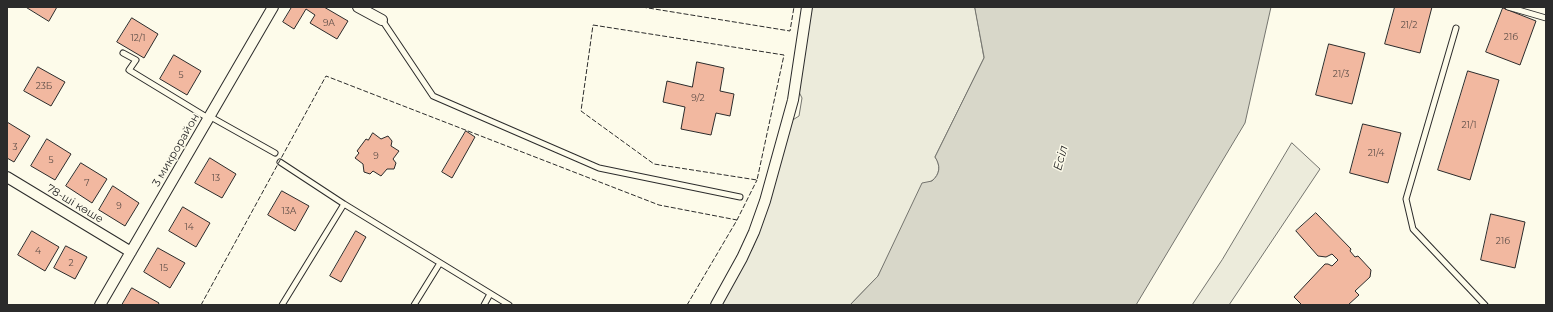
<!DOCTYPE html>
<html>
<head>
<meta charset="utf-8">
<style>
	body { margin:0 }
	#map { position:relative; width:1553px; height:312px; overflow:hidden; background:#fdfbea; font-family:Montserrat,sans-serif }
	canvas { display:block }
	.frame { position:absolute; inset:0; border:8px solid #2b2b2b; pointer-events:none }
</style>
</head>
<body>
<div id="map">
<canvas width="1553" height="312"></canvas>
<div class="frame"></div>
</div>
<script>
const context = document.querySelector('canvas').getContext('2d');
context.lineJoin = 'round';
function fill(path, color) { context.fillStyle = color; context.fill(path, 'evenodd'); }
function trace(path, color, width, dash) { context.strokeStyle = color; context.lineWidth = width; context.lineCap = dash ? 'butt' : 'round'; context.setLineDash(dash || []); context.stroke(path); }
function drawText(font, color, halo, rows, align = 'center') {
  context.font = font + ' Montserrat,sans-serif'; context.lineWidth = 3; context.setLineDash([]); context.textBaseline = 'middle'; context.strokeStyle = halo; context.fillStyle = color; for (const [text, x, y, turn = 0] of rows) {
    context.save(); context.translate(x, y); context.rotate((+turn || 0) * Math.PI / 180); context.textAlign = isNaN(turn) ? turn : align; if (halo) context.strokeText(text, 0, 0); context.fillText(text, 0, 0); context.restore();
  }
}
const green = new Path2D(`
	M811 7H975L984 58 935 157C942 167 939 179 927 183L878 276 850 305H721L753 247 764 219 791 121 799 116 802 98 798 90Z
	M1292 143 1320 169 1229 305H1192L1222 260Z`);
const water = new Path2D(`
	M975 7H1271L1245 123 1136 305H850L878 276 922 183 932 181C940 174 941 166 935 157L984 58Z`);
const building = new Path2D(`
	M26 7H57L49 21Z
	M292 7H324L348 21 337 39 310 23 315 15 306 9 294 29 283 22Z
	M1395 7H1432L1420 53 1385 44Z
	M1503 8 1536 21 1520 65 1486 52Z
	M132 18 158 34 144 58 117 42Z
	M1329 44 1365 53 1352 104 1316 95Z
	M174 55 201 71 187 95 160 79Z
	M697 62 724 68 720 91 734 94 730 116 716 113 711 135 681 129 685 107 663 102 667 81 692 87Z
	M38 67 65 82 51 106 24 91Z
	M1468 71 1499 80 1470 180 1438 170Z
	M7 122 30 136 14 162 7 158Z
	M1363 124 1401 133 1388 183 1350 173Z
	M466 131 475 137 452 178 442 172Z
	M373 133 381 139 388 136 392 141 391 146 399 151 393 159 396 163 394 169H387L381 176 373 171 370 174 364 172 363 164 355 158 359 153 357 151 366 139 368 140Z
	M47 139 71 154 55 180 31 166Z
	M210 158 236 174 222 198 195 183Z
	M81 163 107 179 92 203 66 186Z
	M113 186 139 203 125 226 99 210Z
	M282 191 309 206 295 231 268 215Z
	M183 207 210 223 196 247 169 231Z
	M1316 213 1351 249 1350 251 1355 257 1358 256 1371 270 1370 277 1355 291 1359 295 1348 305H1302L1294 297 1325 264H1328L1332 266 1338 260 1332 254 1326 257 1318 256 1296 231Z
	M1491 214 1525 222 1515 268 1481 260Z
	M32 231 59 247 45 271 18 255Z
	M356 231 366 237 341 282 330 276Z
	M66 246 87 257 75 279 54 268Z
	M158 248 185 263 170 288 144 272Z
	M132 288 159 303 158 305H122Z`);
const service = new Path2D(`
	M1508 7 1546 18
	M382 20 433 96 599 168 740 197
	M1456 28 1406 199 1413 229 1485 305
	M123 53 136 60 129 70 208 118
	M209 116 275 153
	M280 162 344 204 509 305
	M282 305 344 204
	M414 305 440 263
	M484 305 490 294`);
const minor = new Path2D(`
	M358 7 382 20
	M7 177 131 252
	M100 305 273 7
	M716 305 742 258 754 232 765 201 793 100 807 7`);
const fence = new Path2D(`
	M642 7 790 31 794 7
	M593 25 784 55 757 180 654 164 581 111Z
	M201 305 326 76 659 205 737 220
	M687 305 737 220 757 180`);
const numberNames = [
	["9А",329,23],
	["21/2",1409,25],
	["21б",1511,37],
	["12/1",138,38],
	["21/3",1341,74],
	["5",181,75],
	["23Б",44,86],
	["9/2",698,98],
	["21/1",1469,125],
	["3",15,147],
	["21/4",1376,153],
	["9",376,156],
	["5",51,160],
	["13",216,178],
	["7",87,183],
	["9",119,206],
	["13А",289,211],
	["14",189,227],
	["21б",1503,241],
	["4",38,251],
	["2",71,263],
	["15",164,268]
];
const streetNames = [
	["3 микрорайон",176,150,-60],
	["78-ші көше",75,204,31]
];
const waterNames = [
	["Есіл",1061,158,-75]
];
fill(green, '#ecebdb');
trace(green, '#74746e', 1);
fill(water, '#d8d7c9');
trace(water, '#74746e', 1);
fill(building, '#f2b8a0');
trace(building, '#2b2b2b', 1);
trace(service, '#2b2b2b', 7);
trace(minor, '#2b2b2b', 12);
trace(service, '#fdfbea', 5);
trace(minor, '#fdfbea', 10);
trace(fence, '#2b2b2b', 1, [5, 2]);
drawText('9px', '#5d4e48', null, numberNames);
drawText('11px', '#2b2b2b', '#fdfbea', streetNames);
drawText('italic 12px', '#2b2b2b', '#fdfbea', waterNames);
</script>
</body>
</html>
